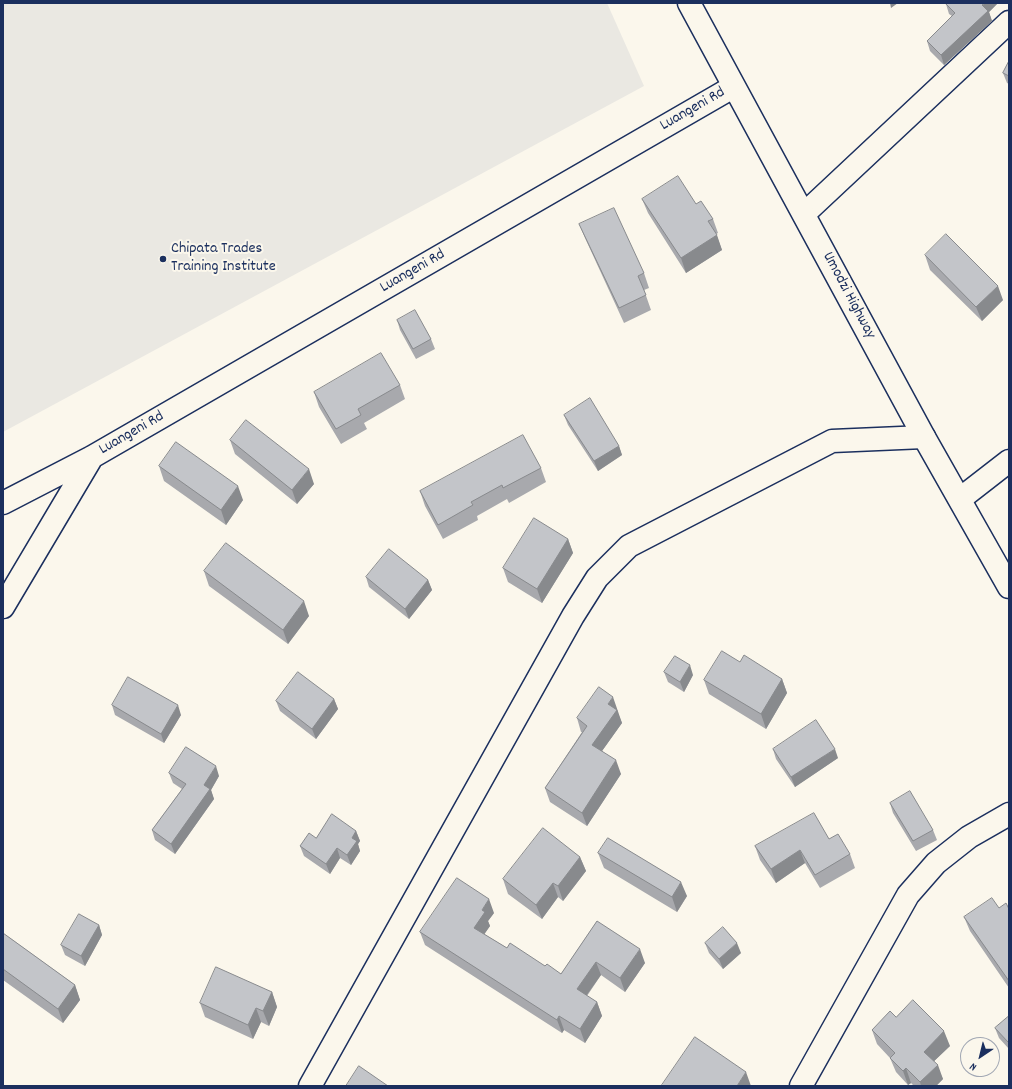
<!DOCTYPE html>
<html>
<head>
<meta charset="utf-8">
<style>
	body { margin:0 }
	#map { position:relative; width:1012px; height:1089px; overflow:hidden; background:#fbf7ec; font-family:Dekko,sans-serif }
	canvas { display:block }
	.frame { position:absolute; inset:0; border:4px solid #1b2f5e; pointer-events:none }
	.north { position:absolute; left:960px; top:1037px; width:40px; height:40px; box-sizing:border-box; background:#fbf7ec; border:1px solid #a1a7b3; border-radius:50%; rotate:215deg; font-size:11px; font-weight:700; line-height:16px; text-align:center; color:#1b2f5e }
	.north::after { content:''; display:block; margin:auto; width:14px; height:18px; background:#1b2f5e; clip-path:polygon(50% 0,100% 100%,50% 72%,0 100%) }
</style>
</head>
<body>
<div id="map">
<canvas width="1012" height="1089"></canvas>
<div class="frame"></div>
<div class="north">N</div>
</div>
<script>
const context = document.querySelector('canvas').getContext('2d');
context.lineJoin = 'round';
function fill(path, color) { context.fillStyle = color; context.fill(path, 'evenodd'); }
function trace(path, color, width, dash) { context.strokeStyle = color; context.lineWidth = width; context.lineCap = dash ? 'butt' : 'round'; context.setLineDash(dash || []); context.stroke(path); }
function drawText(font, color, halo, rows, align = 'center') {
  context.font = font + ' Dekko,sans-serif'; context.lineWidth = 4; context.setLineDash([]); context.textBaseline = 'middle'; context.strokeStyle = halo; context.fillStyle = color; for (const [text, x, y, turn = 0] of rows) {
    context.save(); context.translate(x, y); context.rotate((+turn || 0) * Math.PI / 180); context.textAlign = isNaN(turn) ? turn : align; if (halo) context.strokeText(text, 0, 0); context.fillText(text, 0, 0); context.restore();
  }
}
const built = new Path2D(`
	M3 3H607L644 86 3 432Z`);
const minor = new Path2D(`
	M804 214 1009 22
	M960 499 1009 461
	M3 503 92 457 733 87
	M3 607 92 457
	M310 1086 573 616 597 578 629 546 832 441 924 437
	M801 1086 908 895 936 863 969 837 1009 814`);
const highway = new Path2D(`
	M689 3 924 437 1009 587`);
const wall = new Path2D(`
	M947 3H998L989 12 992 21 944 65 930 51 927 41 952 16 949 14 946 4Z
	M1009 61V84L1007 83 1003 73Z
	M642 199 696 204 713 219 718 233 716 234 722 250 686 273 648 213Z
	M579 224 644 273 649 288 644 290 651 310 624 323 585 238Z
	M925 255 1003 300 982 321 930 270Z
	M397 320 431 339 435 349 416 359 400 330Z
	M400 385 405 399 364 423 367 429 341 444 319 407 314 392Z
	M564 415 619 446 622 455 598 471 568 425Z
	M230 440 314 484 297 504 235 454Z
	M159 466 243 500 226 525 164 481Z
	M541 468 546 482 509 503 507 499 477 516 478 520 443 539 425 506 420 491Z
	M568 539 573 553 542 603 508 582 503 568Z
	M204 571 309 616 288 644 209 586Z
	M366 577 428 580 432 590 409 619 369 587Z
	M740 662 782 679 787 693 766 729 709 694 704 680Z
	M664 672 693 675 684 692 668 682Z
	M334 699 338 709 316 739 280 711 276 701Z
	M112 705 181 715 164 743 115 715Z
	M618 710 617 711 622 723 602 751 621 774 587 826 550 802 545 788 582 732H581L577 718Z
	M773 749 838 758 795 787 776 759Z
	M169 773 219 776 211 790 214 799 175 854 155 840 152 830 182 789 173 783Z
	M890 803 933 830 937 840 916 851 893 813Z
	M356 831 360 841 358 844 360 851 351 865 340 858 330 874 304 856 300 846 316 838Z
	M829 839 850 854 855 868 820 888 805 863 776 883 760 860 755 846Z
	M598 853 687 896 677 912 604 868Z
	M580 857 586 871 563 901 558 897 542 919 508 894 503 879Z
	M999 908 1009 909V988L970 931 964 917Z
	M494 913 488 921 490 926 484 934 507 948 561 974 597 921 645 963 625 992 601 975 587 996 597 1002 602 1016 585 1043 564 1030 562 1033 425 945 420 932Z
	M99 925 102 935 85 966 65 955 61 945Z
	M3 933 75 985 80 1000 63 1023 3 980Z
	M705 943 741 953 723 969 709 953Z
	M272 992 277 1007 269 1026 261 1022 253 1039 205 1017 200 1003Z
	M1009 1016V1049L999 1038 995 1028Z
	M896 1017 950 1046 934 1061 943 1079 936 1086H914L911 1083 908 1085 896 1072 890 1058 877 1044 872 1030Z`);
const shadedWall = new Path2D(`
	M890 3H898L891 8Z
	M985 3H998L989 12 992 21 944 65 941 55Z
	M717 235 722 250 686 273 681 258Z
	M998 286 1003 300 982 321 976 307Z
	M619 446 622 455 598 471 594 461Z
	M309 469 314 484 297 504 292 490Z
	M238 486 243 500 226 525 221 510Z
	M568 539 573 553 542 603 537 589Z
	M428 580 432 590 409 619 405 609Z
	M304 601 309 616 288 644 283 630Z
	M690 665 693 675 684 692 680 682Z
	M782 679 787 693 766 729 761 714Z
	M613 697 622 723 597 758 592 745 608 704Z
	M334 699 338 709 316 739 312 729Z
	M178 705 181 715 164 743 161 734Z
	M835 749 838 758 795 787 791 777Z
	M616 760 621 774 587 826 582 813Z
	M216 766 219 776 211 790 214 799 175 854 171 844 204 785Z
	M356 831 360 841 358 844 360 851 351 865 347 855 352 838Z
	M337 848 340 858 330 874 326 864Z
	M800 850 805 863 776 883 771 869Z
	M580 857 586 871 563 901 558 886Z
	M681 882 687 896 677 912 672 897Z
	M553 883 558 897 542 919 536 905Z
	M489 899 494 913 488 921 490 926 479 942 474 928 482 910Z
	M99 925 102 935 85 966 81 956Z
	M737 943 741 953 723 969 719 959Z
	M640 949 645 963 625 992 620 978Z
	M596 962 601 975 581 1003 577 989Z
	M75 985 80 1000 63 1023 58 1009Z
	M272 992 277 1007 269 1026 263 1011Z
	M597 1002 602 1016 585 1043 580 1029Z
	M256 1008 261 1022 253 1039 248 1025Z
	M559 1016 564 1030 562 1033 557 1020Z
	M944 1031 950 1046 929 1066 924 1052Z
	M938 1065 943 1079 936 1086H921L920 1082Z
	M906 1068 911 1083 908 1085 903 1071Z
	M746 1072 751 1086H737Z`);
const building = new Path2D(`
	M947 3H985L982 5 988 11 941 55 927 41 955 13 946 4Z
	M1009 61V76L1003 73Z
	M678 176 696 204 701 201 713 219 708 221 717 235 681 258 642 199Z
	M614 208 644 273 638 276 646 295 619 308 579 224Z
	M946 234 998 286 976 307 925 255Z
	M415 310 431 339 413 349 397 320Z
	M381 353 400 385 358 409 361 415 336 429 314 392Z
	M590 398 619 446 594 461 564 415Z
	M246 420 309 469 292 490 230 440Z
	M523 435 541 468 503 488 502 485 471 502 473 505 438 525 420 491Z
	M176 442 238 486 221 510 159 466Z
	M534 518 568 539 537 589 503 568Z
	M226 543 304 601 283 630 204 571Z
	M389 549 428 580 405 609 366 577Z
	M722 651 740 662 744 655 782 679 761 714 704 680Z
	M675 656 690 665 680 682 664 672Z
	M298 672 334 699 312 729 276 701Z
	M128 677 178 705 161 734 112 705Z
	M599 687 613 697 608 704 617 710 592 745 616 760 582 813 545 788 587 726 577 718Z
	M816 720 835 749 791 777 773 749Z
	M186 747 216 766 204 785 210 789 171 844 152 830 186 784 169 773Z
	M910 791 933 830 913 841 890 803Z
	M814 813 829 839 838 834 850 854 815 875 800 850 771 869 755 846Z
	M332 814 356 831 352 838 357 841 347 855 337 848 326 864 300 846 309 833 316 838Z
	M543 828 580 857 558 886 553 883 536 905 503 879Z
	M608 838 681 882 672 897 598 853Z
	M457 878 489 899 482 910 485 912 474 928 507 948 510 943 545 966 547 964 561 974 597 921 640 949 620 978 596 962 577 989 597 1002 580 1029 559 1016 557 1020 420 932Z
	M992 898 999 908 1006 903 1009 909V981L964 917Z
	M79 914 99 925 81 956 61 945Z
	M723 927 737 943 719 959 705 943Z
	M3 933 75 985 58 1009 3 969Z
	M216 967 272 992 263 1011 256 1008 248 1025 200 1003Z
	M913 1000 944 1031 924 1052 938 1065 920 1082 906 1068 903 1071 890 1058 895 1053 872 1030 890 1011 896 1017Z
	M1009 1016V1042H1008L995 1028Z
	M695 1037 746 1072 737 1086H663L662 1085Z
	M359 1066 388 1086H346Z`);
const markers = [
	[163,259,4,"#1b2f5e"]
];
const streetNames = [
	["Luangeni Rd",693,110,-30],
	["Luangeni Rd",413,272,-30],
	["Umodzi Highway",848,296,62],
	["Luangeni Rd",132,434,-30]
];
const poiNames = [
	["Chipata Trades",171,250],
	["Training Institute",171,268]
];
fill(built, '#eae8e2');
trace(minor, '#1b2f5e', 25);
trace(highway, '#1b2f5e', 25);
trace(minor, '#fbf7ec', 22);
trace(highway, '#fbf7ec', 22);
fill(wall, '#a8a9ad');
fill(shadedWall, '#888a8d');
fill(building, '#c3c5c9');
trace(building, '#888a8d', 1);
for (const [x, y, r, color] of markers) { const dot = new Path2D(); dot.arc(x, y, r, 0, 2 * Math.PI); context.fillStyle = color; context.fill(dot); trace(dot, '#fbf7ec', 1.5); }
drawText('16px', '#1b2f5e', '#fbf7ec', streetNames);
drawText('16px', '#1b2f5e', '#fbf7ec', poiNames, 'left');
</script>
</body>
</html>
